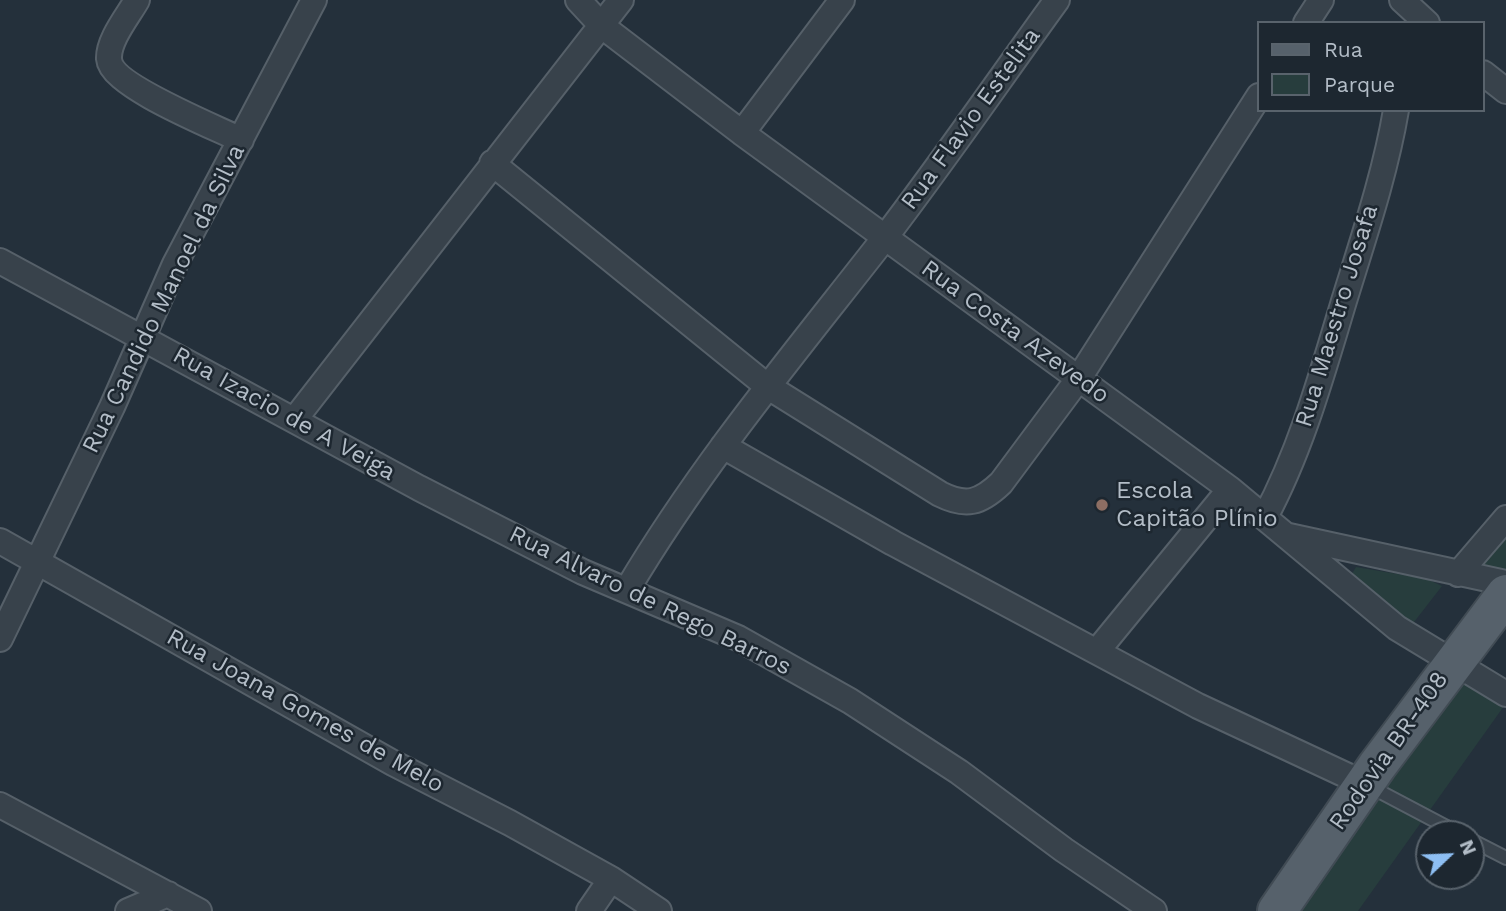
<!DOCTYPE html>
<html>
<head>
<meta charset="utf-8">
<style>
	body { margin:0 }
	#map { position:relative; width:1506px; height:911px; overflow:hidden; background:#24303b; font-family:"Work Sans",sans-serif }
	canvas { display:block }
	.legend { position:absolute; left:1257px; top:21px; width:228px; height:91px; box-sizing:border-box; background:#1d2730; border:2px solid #59636c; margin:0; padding:9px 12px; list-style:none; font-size:21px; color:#b3bdc7 }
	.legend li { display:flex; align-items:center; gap:14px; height:35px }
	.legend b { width:35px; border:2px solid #59636c }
	.north { position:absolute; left:1415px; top:820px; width:70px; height:70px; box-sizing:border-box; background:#1d2730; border:2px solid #59636c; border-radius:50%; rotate:67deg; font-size:19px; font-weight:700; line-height:28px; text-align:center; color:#b3bdc7 }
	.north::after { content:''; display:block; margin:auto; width:24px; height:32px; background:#8dbef2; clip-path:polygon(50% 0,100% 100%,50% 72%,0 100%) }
</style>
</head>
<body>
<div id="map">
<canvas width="1506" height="911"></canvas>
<ul class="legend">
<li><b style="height:9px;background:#56616b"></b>Rua</li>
<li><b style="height:19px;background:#273d3d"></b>Parque</li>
</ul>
<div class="north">N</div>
</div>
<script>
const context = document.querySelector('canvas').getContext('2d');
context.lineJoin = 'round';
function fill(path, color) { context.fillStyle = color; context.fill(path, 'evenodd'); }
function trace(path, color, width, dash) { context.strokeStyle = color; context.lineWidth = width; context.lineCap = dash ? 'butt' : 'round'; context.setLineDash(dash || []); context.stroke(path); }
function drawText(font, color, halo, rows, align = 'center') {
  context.font = font + ' "Work Sans",sans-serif'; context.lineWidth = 5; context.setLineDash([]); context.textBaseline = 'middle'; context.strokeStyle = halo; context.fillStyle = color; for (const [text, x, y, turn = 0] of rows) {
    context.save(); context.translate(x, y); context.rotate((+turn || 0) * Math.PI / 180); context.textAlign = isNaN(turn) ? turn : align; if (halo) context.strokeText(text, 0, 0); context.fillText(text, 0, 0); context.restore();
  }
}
const green = new Path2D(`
	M1506 518V583L1458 574Z
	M1356 567 1427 579 1442 586 1411 626 1349 579Z
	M1446 671 1504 706 1358 911H1277Z`);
const service = new Path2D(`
	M1369 786 1460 834
	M1471 840 1506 858`);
const minor = new Path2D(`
	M137 0C128 16 108 40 109 59 111 86 215 127 241 140
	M578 0 602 26 742 133 1230 489 1397 628 1506 694
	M1402 0 1427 23
	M1306 23 1321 0
	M1483 73 1506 91
	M742 133 842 0
	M492 163 767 386 940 494C966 507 980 503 1001 483L1079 378 1259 96
	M0 261 419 488 583 572 738 638 850 701 959 772 1064 850 1154 911
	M295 419 621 0
	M723 446 893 543 1198 706 1365 784
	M1265 517C1301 450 1322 374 1344 301 1363 239 1385 175 1396 110
	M1289 536 1506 583
	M0 541 393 763 510 823 611 879 659 911
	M1458 574 1506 518
	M627 590C701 465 794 354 883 240 943 162 999 80 1057 0
	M0 639 112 407 175 264 314 0
	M1098 650 1230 489
	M0 805 199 911
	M128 911 168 894
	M589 911 611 879`);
const primary = new Path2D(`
	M1277 911 1377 766 1506 594`);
const markers = [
	[1102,505,7,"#8d6e63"]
];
const streetNames = [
	["Rua Flavio Estelita",971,119,-54],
	["Rua Candido Manoel da Silva",164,299,-64],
	["Rua Maestro Josafa",1337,316,-73],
	["Rua Costa Azevedo",1015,332,36],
	["Rua Izacio de A Veiga",284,414,29],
	["Rua Alvaro de Rego Barros",650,601,26],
	["Rua Joana Gomes de Melo",305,711,29],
	["Rodovia BR-408",1389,751,-55]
];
const poiNames = [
	["Escola",1116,491],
	["Capitão Plínio",1116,519]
];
fill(green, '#273d3d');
trace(service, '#566069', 16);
trace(minor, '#566069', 28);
trace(primary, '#414b54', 42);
trace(service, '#38424b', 12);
trace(minor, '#38424b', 24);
trace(primary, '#56616b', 38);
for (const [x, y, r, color] of markers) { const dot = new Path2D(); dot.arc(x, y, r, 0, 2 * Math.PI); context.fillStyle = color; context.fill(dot); trace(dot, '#1d2730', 2.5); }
drawText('24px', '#b3bdc7', '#1d2730', streetNames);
drawText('24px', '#b3bdc7', '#1d2730', poiNames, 'left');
</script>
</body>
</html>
